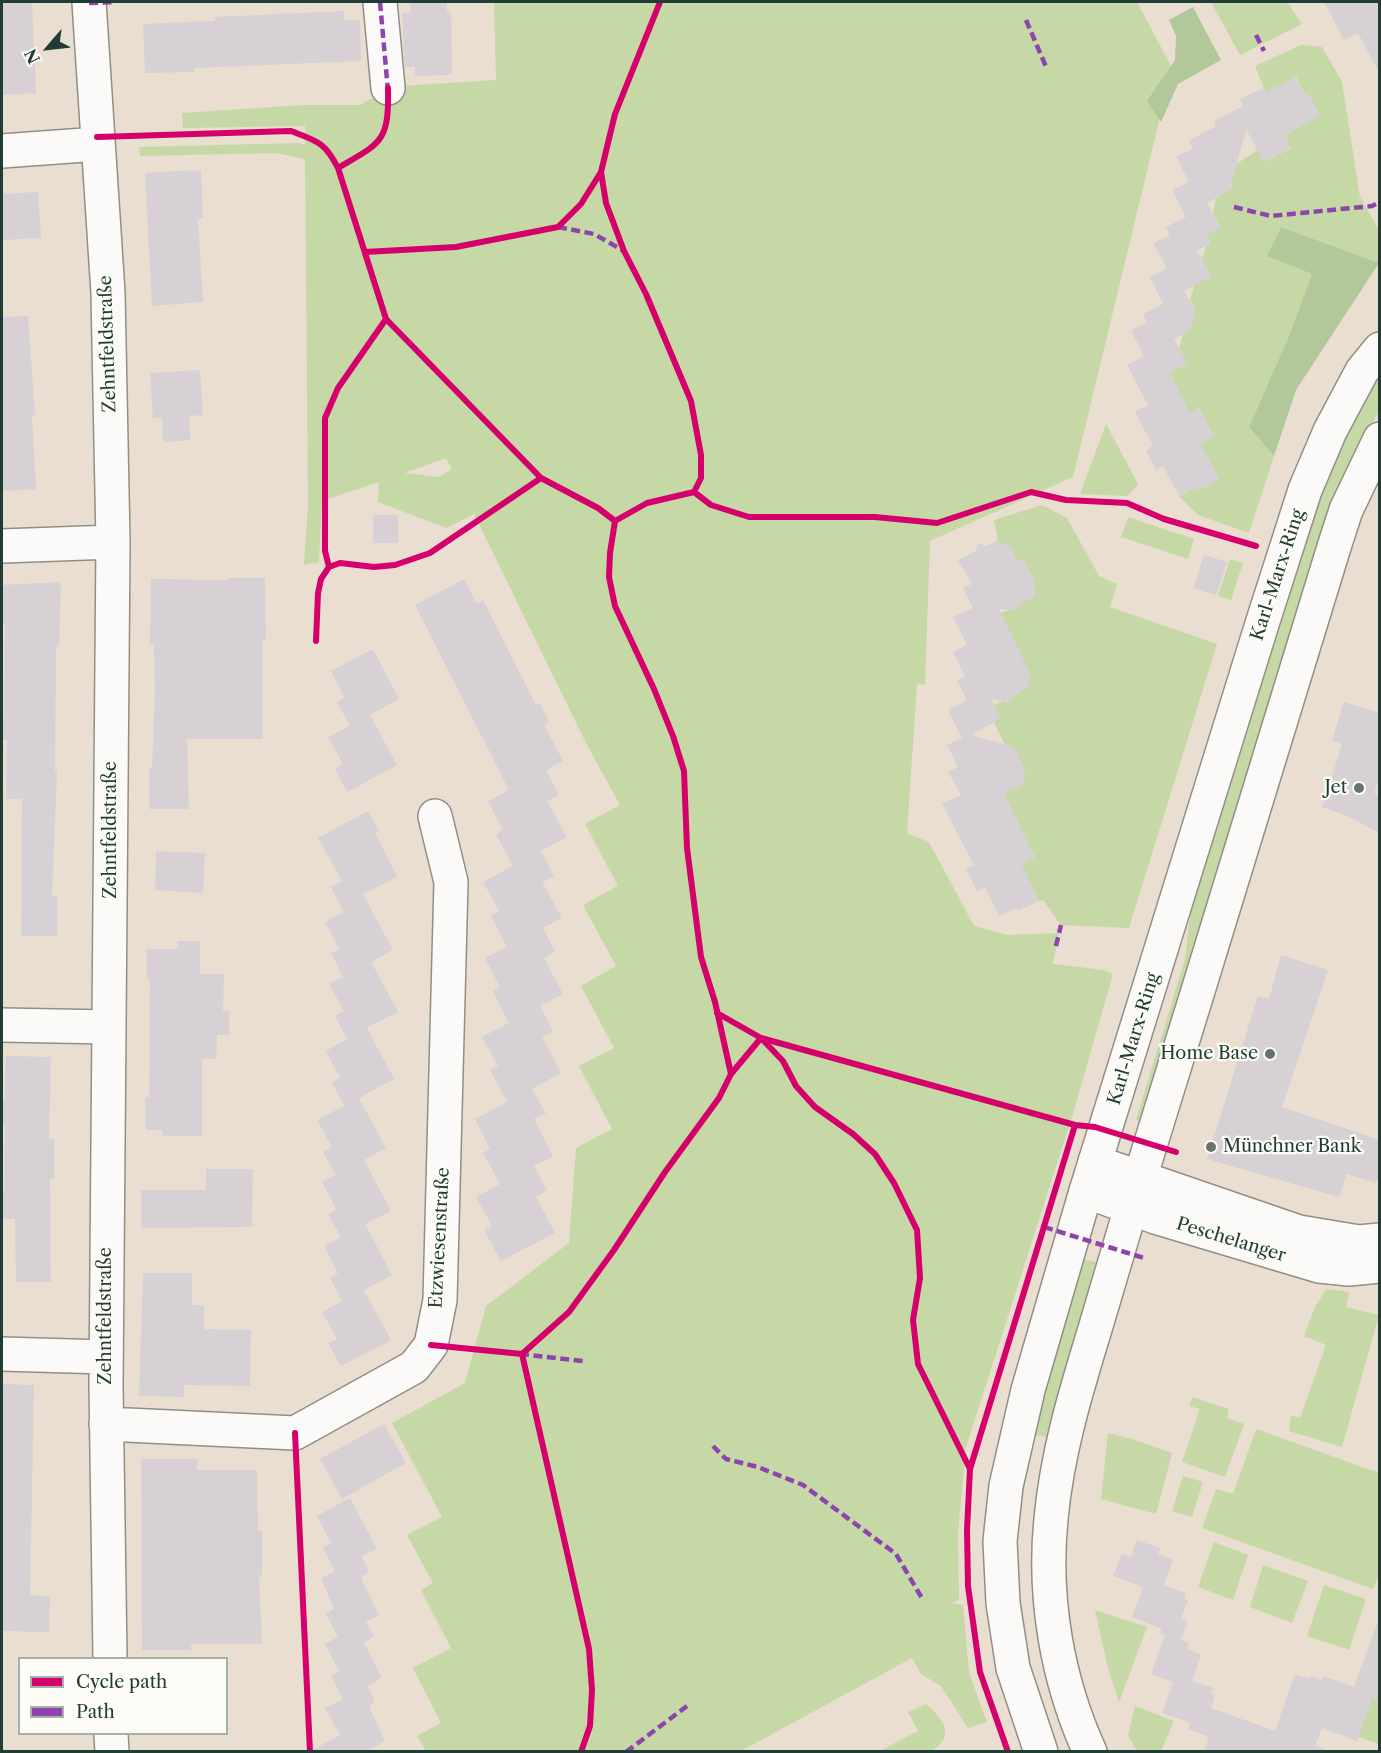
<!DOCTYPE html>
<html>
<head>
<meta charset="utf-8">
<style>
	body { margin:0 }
	#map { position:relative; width:1381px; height:1753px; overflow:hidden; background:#eaded0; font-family:"Libre Caslon Text",serif }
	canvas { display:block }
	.frame { position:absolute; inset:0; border:3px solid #1f3d34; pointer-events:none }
	.legend { position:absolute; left:18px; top:1657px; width:210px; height:78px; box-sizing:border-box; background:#fdfcf7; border:2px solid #a4b0a9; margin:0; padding:8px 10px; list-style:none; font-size:18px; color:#1f3d34 }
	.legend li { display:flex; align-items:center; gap:12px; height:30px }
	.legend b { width:30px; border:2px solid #a4b0a9 }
	.north { position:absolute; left:18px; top:18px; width:60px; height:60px; -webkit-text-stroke:4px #fdfcf7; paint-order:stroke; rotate:242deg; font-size:16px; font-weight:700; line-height:24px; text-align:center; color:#1f3d34 }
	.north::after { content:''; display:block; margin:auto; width:21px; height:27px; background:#1f3d34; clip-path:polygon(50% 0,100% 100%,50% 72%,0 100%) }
</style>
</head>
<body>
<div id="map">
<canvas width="1381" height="1753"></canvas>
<div class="frame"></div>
<ul class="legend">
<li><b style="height:8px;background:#d6006c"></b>Cycle path</li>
<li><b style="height:8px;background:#8e44ad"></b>Path</li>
</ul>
<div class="north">N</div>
</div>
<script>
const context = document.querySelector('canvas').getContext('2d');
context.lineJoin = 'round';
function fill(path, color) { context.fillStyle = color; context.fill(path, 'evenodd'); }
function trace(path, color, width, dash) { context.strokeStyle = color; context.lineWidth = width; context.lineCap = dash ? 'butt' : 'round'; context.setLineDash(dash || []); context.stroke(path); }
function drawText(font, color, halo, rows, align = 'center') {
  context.font = font + ' "Libre Caslon Text",serif'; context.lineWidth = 4.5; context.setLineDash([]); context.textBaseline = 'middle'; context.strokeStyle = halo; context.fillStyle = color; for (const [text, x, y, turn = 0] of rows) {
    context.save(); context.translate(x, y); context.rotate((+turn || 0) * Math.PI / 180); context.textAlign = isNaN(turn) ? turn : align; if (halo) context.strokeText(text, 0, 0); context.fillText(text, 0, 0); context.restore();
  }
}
const green = new Path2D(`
	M494 2H1137L1172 68 1073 477 930 541 925 685 917 684 907 833 929 842 974 926 1008 935 1059 933 1053 964 1104 970 1113 974 1072 1117 966 1447 958 1533 959 1599 952 1603 963 1605 969 1673 987 1722 968 1728 941 1686 921 1674 912 1658 741 1751H426L417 1736 441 1723 413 1668 451 1648 421 1590 433 1583 407 1535 442 1517 392 1423 465 1383 486 1306 569 1243 576 1148 612 1129 579 1066 614 1048 581 986 616 966 583 905 618 886 585 824 620 805 586 743 474 514 446 528 378 502 379 482 322 501 319 562 304 565 308 506 305 159 276 153 140 156 139 147 298 143 305 145V126L183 128 182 113 305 105H359L397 86 496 80ZM446 458 452 469 438 477 405 473Z
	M1211 2H1287L1302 24 1240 55Z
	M1301 45 1322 47 1342 82 1360 197 1379 230V263L1281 227 1268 256 1312 274 1289 336 1249 427 1274 456 1249 533 1198 515 1179 496 1196 487 1198 490 1219 479 1200 444 1214 436 1199 408 1188 414 1169 372 1184 365 1185 360 1179 348 1183 334 1188 331 1184 323 1194 317 1196 311 1190 300 1206 246 1210 243 1206 235 1217 229 1219 225 1213 212 1216 198 1230 190 1232 185 1224 172 1258 150 1264 162 1291 148 1285 135 1320 115 1308 94 1305 95 1296 77 1266 93 1255 66Z
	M1377 378 1379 380V411L1370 427 1143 1122 1136 1120 1185 959 1192 898 1323 485 1348 425Z
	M1106 424 1138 484 1128 496 1080 494Z
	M1042 505 1067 518 1099 576 1117 584 1110 607 1217 644 1129 928 1061 925 1043 900 1039 901 1021 864 1035 857 1005 798V745L994 722 1000 718 994 705 1003 701 1011 702 1012 696 1027 688 1030 673 1000 630 1007 626 1001 613 1008 610H1017L1018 604 1035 596V582L1024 561 1016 559 1009 545H1001L998 540 994 520Z
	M1128 517 1194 539 1188 559 1121 537Z
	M1230 559 1243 563 1231 600 1218 596Z
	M1083 1259 1100 1263 1050 1438 1032 1434Z
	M1326 1289 1349 1292 1346 1307 1379 1315 1342 1447 1289 1431 1291 1415 1300 1418 1326 1345 1304 1336 1315 1307Z
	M1192 1397 1229 1409 1227 1418 1244 1424 1225 1477 1182 1462 1200 1409 1189 1406Z
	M1256 1429 1379 1473 1380 1571 1373 1589 1202 1528 1216 1489 1233 1494Z
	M1108 1433 1132 1439 1172 1453 1156 1514 1101 1499Z
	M1183 1476 1203 1482 1192 1517 1172 1511Z
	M1214 1542 1248 1555 1233 1600 1198 1587Z
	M1263 1565 1308 1581 1292 1623 1250 1607Z
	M1324 1585 1366 1599 1349 1650 1307 1636Z
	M1095 1610 1147 1627 1119 1702 1108 1668Z
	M1372 1698 1379 1701V1744L1358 1737Z
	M926 1704C937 1714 954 1729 940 1744 938 1747 932 1751 929 1752 915 1753 894 1752 880 1751L918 1731 908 1712Z
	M1135 1706 1174 1721 1161 1751H1137L1128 1735Z`);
const forest = new Path2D(`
	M1193 7 1221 60 1178 84 1161 122 1147 101 1175 60 1176 36 1169 20Z
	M1281 227 1379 263 1296 390 1274 456 1249 427 1289 336 1312 274 1267 256Z`);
const building = new Path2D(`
	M2 2H32L36 93 2 95Z
	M410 2H447V12H451L452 73H449V75L415 76V67H405L402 13H410Z
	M1324 2H1380V74L1358 33 1344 40Z
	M344 11V20H360L361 61 194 68 195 72 145 73 143 24 215 21V17Z
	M1295 77 1305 95 1308 94 1320 115 1285 135 1291 147 1264 162 1246 129 1230 190 1207 203 1221 228 1206 235 1210 244 1197 250 1212 276 1184 291 1196 311 1190 330 1174 339 1187 363 1169 372 1190 413 1199 408 1214 436 1200 444 1219 479 1198 490 1196 487 1179 496 1163 466 1156 470 1146 450 1153 446 1135 412 1148 405 1127 365 1144 356 1131 330 1147 323 1143 314 1163 304 1150 277 1167 268 1153 243 1170 236 1166 227 1186 217 1172 190 1189 182 1176 156 1193 149 1189 141 1216 126 1214 121 1243 106 1240 99 1263 88 1266 93Z
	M201 170 203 218 198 219 203 302 152 306 145 173Z
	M38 192 41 238 2 240V194Z
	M28 316 35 415H32L36 489 2 491V317Z
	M200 370 203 415 189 416 190 440 163 442 162 418H153L150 373Z
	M373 515H398V543H373Z
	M998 540 1001 545H1009L1016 559 1024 561 1035 582V596L1018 604V610L999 609 1030 673 1027 688 1012 696 1011 702 991 699 1001 718 972 735 1014 747 1025 769 1024 784 1004 793 1035 857 1021 864 1039 901 1018 911 1016 908 999 916 985 887 977 891 966 869 974 865 942 804 961 795 948 772 958 767 947 745 962 738 948 710 967 700 957 680 965 676 953 652 967 645 953 617 973 608 963 588 972 584 958 560 976 551 978 543 986 546Z
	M1204 555 1227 562 1216 595 1193 588Z
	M227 578H265L266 639H263V739H187L189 809H149V767L152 768 155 690 154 645H150L151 579 227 580Z
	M464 579 477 604 483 600 536 705 540 703 549 722 544 725 563 761 546 770 559 795 547 801 567 837 541 851 554 876 542 882 562 918 543 928 555 952 544 958 563 994 540 1006 553 1031 542 1037 561 1073 532 1089 546 1113 534 1119 553 1156 534 1166 547 1190 536 1197 555 1233 501 1261 484 1230 492 1226 476 1197 500 1184 483 1153 490 1149 475 1119 507 1102 490 1070 498 1066 482 1037 509 1023 493 991 500 987 485 958 507 947 491 915 499 911 483 882 513 866 496 834 503 830 488 801 509 790 415 605Z
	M61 582 59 647H56L55 771H57L52 896H57V936H21L22 799H6L7 740H3L5 623H2V585Z
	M373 649 399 699 370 715 397 765 347 792 335 769 343 764 328 737 350 726 337 702 345 698 331 671Z
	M1344 702 1380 713V775L1374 793 1380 796V833L1347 816 1322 807 1342 744 1332 740Z
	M368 811 379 831 375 833 397 877 363 894 393 950 371 962 398 1012 367 1028 394 1079 359 1098 386 1148 364 1160 391 1211 365 1224 392 1275 364 1290 391 1340 341 1366 328 1343 337 1339 322 1312 342 1301 330 1278 338 1273 324 1246 341 1237 328 1214 336 1209 322 1182 336 1175 323 1152 332 1147 317 1120 344 1106 332 1082 340 1078 326 1051 347 1039 335 1016 344 1011 329 984 343 977 331 953 339 949 325 922 344 912 331 887 342 881 318 838Z
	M156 851 205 853 203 893 155 890Z
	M177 941H200V974H224L223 1011H229V1035H217L216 1059H202V1136H162V1130H146L145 1097H149L150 979H147V949H178Z
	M1281 955 1328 970 1282 1107 1380 1140V1171L1376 1183 1347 1174 1339 1197 1207 1159 1258 996 1269 999Z
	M6 1056 51 1057 49 1139H54V1179H50L51 1282H16L15 1219H2V1192H4L5 1125H2V1100H5Z
	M206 1169H253L252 1227 141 1228V1190H206Z
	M143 1273H192V1305H204V1329L251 1330 250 1386 184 1385V1397L139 1396Z
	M2 1384 34 1385 30 1595 50 1596 49 1632 2 1631Z
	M384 1424 406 1463 342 1499 320 1459Z
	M141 1459H198L197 1470H257L258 1531H262V1575H259L262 1644H191V1650H142Z
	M350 1498 377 1549 362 1556 369 1571 361 1578 379 1615 366 1622 374 1636 364 1643 382 1678 367 1686 375 1702 369 1706 385 1741 366 1752H309L340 1735 325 1708 343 1699 331 1676 339 1671 325 1644 338 1637 326 1614 334 1609 321 1578 335 1571 323 1547 331 1543 317 1516Z
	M1137 1540 1160 1548 1158 1554 1173 1560 1164 1585 1186 1593 1184 1599 1188 1600 1181 1619 1188 1621 1181 1640 1160 1633 1162 1629 1132 1617 1143 1587 1113 1576 1122 1553 1131 1557Z
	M1377 1624H1380V1701L1372 1698 1357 1741 1322 1728 1315 1746 1324 1749V1752H1204L1209 1737 1188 1729 1191 1723 1162 1713 1173 1682 1151 1674 1165 1635 1189 1643 1187 1649 1201 1655 1192 1681 1213 1688 1211 1694 1215 1695 1211 1708 1275 1731 1295 1674 1309 1679 1310 1676 1322 1680 1323 1676 1354 1687Z`);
const minor = new Path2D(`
	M89 2 108 293 113 542 106 1385 110 1658
	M380 2 388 88
	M2 151 98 144
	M2 546 113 542
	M2 1025 109 1027
	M1095 1162 1299 1232 1359 1242 1380 1240
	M1086 1191 1155 1217 1319 1266 1349 1269 1380 1266
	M2 1354 106 1357
	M106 1424 295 1433 414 1367 431 1345 440 1300 451 882 435 816
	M111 1734 112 1752`);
const major = new Path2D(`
	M1041 1752 1013 1668 1003 1603 1000 1541 1006 1486 1028 1390 1086 1191 1262 624 1305 490 1330 431 1362 371 1380 349
	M1090 1752C1057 1680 1043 1597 1051 1519 1057 1453 1076 1391 1095 1329 1114 1265 1133 1200 1153 1136 1214 940 1274 744 1334 547L1346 510 1380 439`);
const quiet = new Path2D(`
	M380 2 388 91
	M89 3 115 2
	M1026 20 1047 69
	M1256 35 1264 51
	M1234 207 1271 216 1372 206 1380 202
	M558 227 594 234 624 251
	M1056 946 1061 925
	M1044 1227 1144 1258
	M520 1354 583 1361
	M713 1446 726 1459 758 1467 803 1485 896 1554 923 1600
	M626 1752 687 1706`);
const cycleway = new Path2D(`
	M97 137 291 131C317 141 325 142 338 168L386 319 541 478 598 508 615 521
	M338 168C382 142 389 142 388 88
	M365 252 456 247 558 227 581 204 601 172
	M694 492 711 505 749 517H875L937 523 1031 492 1066 500 1127 503 1164 519 1256 546
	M615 521 647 503 694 492 701 478V455L691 401 646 294 624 251 606 203 601 172 615 114 660 2
	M615 521 610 553 609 577 615 606 654 689 673 736 684 771 687 848 701 957 715 1002 731 1074
	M329 567 325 551V418L338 388 386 319
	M316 641 318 593 321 579 329 567 340 563 374 567 395 565 430 553 541 478
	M717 1013 761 1038 1075 1125 1095 1127 1176 1152
	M431 1345 522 1354 569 1312 614 1250 665 1172 719 1098 731 1074 761 1038 783 1061 796 1086 815 1107 853 1134 875 1154 894 1183 917 1230 920 1278 913 1320 918 1364 970 1469
	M522 1354 589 1649 592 1690 590 1726 581 1752
	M295 1433 310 1752
	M1008 1752 980 1672 968 1586 967 1530 970 1469 1075 1125`);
const markers = [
	[1359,788,6,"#66756b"],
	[1270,1054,6,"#66756b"],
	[1211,1147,6,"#66756b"]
];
const streetNames = [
	["Zehntfeldstraße",108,344,-92],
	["Karl-Marx-Ring",1278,575,-72],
	["Zehntfeldstraße",111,830,-90],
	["Karl-Marx-Ring",1134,1039,-73],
	["Etzwiesenstraße",440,1238,-87],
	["Peschelanger",1231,1240,17],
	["Zehntfeldstraße",106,1316,-90]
];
const poiNames = [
	["Jet",1347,788],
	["Home Base",1258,1054],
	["Münchner Bank",1223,1147,"left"]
];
fill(green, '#c5d8a5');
fill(forest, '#b2c89b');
fill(building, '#d7d0d4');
trace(minor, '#908f86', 36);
trace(major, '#908f86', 36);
trace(minor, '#fcfaf8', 33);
trace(major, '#fcfaf8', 33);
trace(quiet, '#8e44ad', 4.5, [9, 4.5]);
trace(cycleway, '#d6006c', 6);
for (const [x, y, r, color] of markers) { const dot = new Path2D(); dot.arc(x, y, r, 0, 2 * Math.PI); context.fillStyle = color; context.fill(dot); trace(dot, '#fdfcf7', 2); }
drawText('18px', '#1f3d34', '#fdfcf7', streetNames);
drawText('18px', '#1f3d34', '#fdfcf7', poiNames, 'right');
</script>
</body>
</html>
